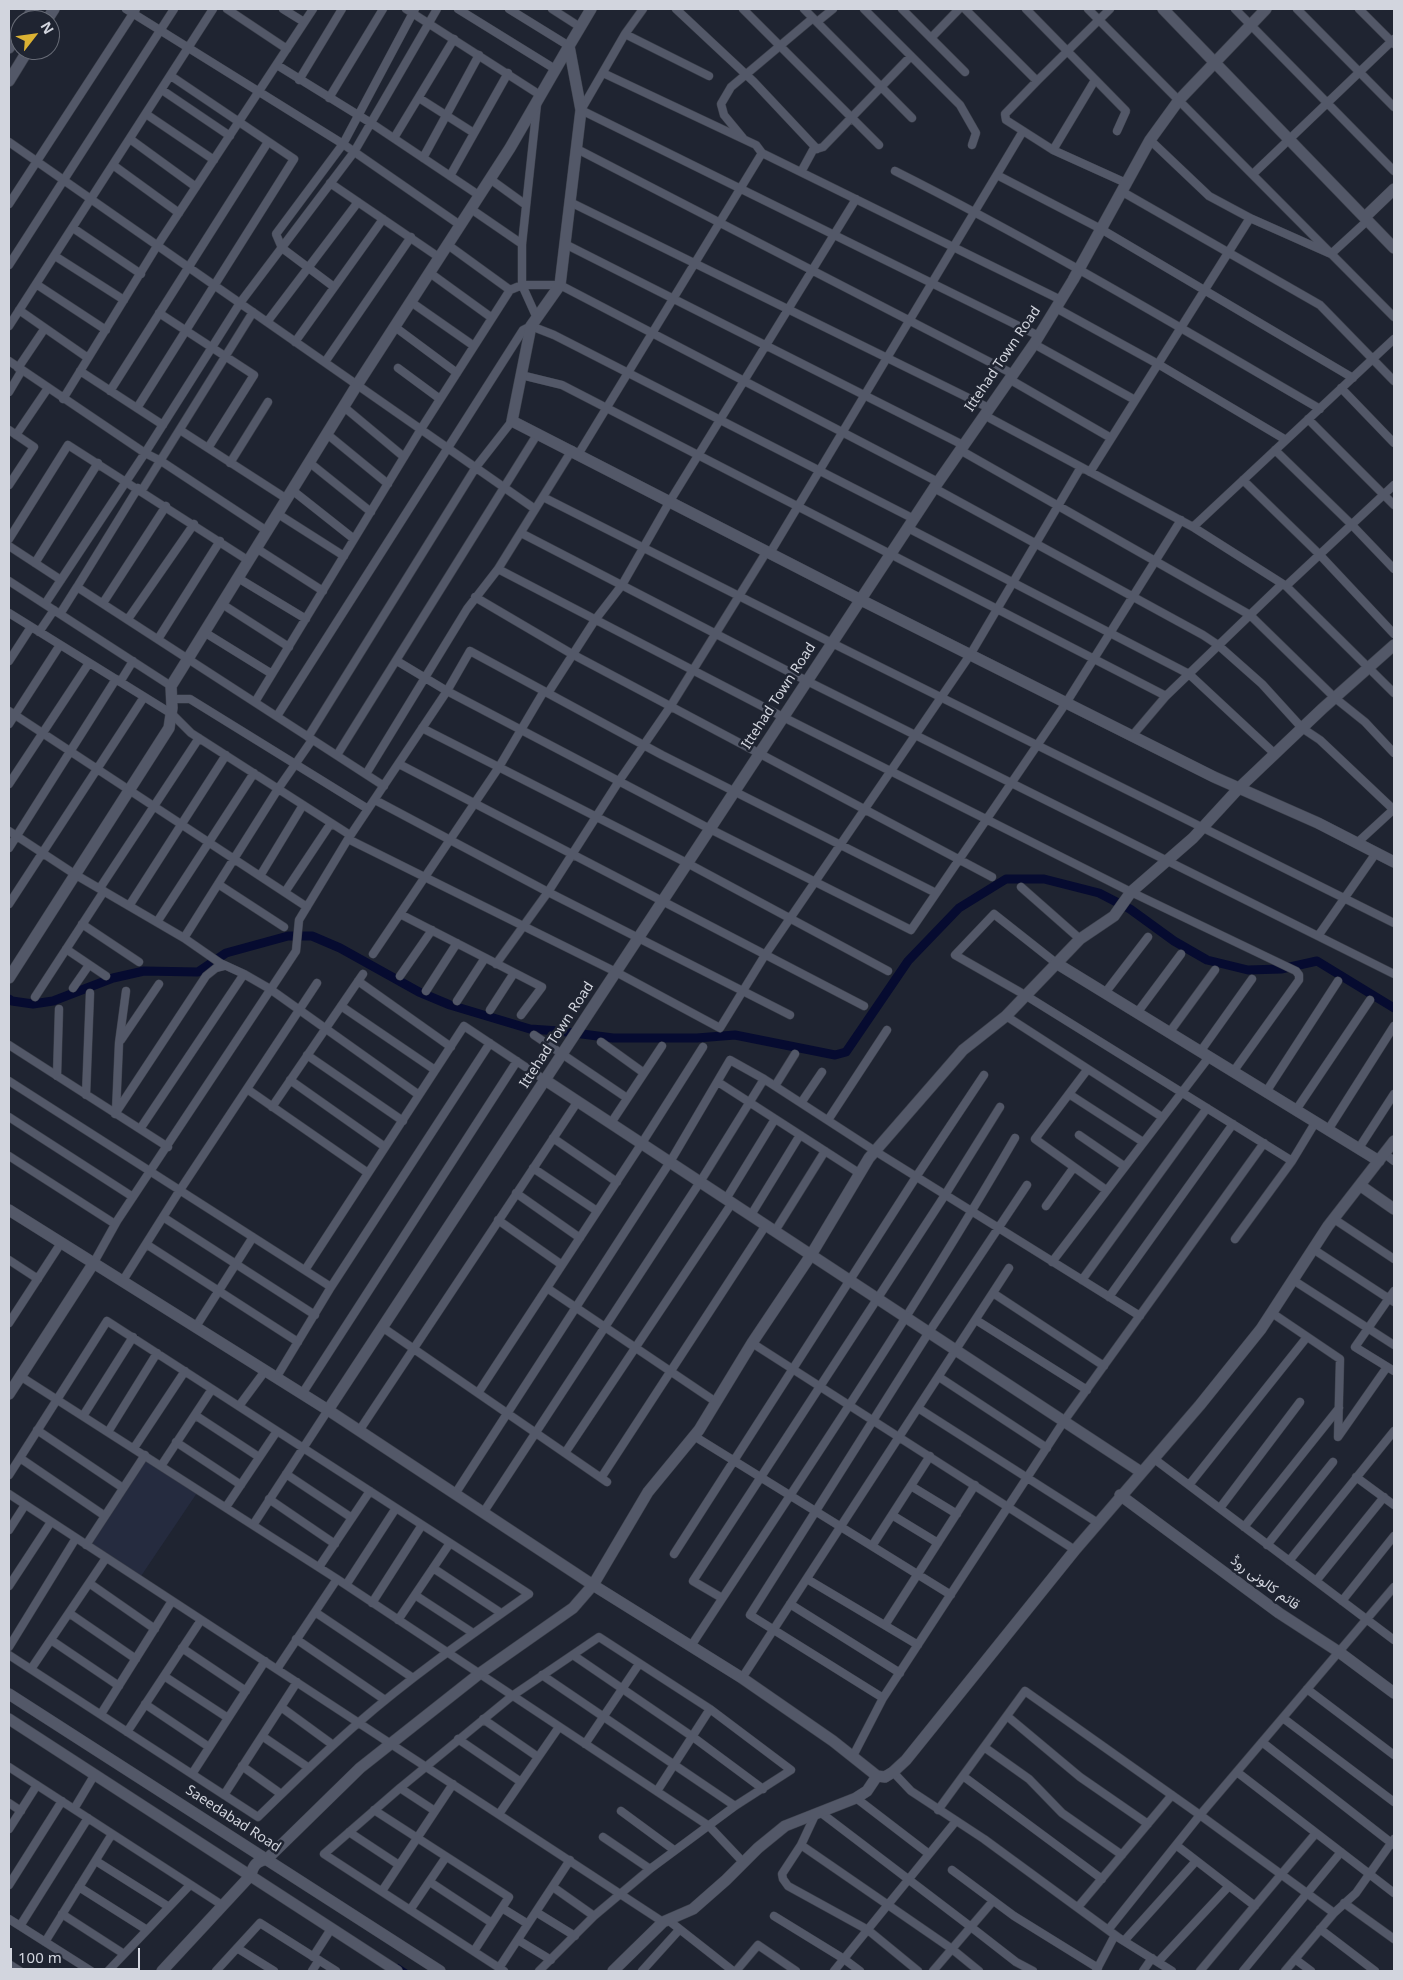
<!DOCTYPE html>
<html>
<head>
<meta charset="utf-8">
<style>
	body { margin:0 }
	#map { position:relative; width:1403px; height:1980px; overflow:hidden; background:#1f2431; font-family:"Noto Sans",sans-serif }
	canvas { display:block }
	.frame { position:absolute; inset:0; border:10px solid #d2d5de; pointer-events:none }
	.north { position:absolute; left:10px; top:10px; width:50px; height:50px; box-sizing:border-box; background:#1f2431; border:1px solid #676b76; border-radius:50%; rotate:60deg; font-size:14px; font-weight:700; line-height:20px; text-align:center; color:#d2d5de }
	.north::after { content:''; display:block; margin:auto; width:18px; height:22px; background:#dbb233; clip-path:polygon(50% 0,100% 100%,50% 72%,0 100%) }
	.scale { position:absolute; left:10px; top:1948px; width:130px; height:22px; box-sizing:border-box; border:2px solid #d2d5de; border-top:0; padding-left:6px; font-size:15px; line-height:18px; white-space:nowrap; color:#d2d5de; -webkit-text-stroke:4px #1f2431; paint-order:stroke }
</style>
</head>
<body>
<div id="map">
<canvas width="1403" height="1980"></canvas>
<div class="frame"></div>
<div class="north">N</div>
<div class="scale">100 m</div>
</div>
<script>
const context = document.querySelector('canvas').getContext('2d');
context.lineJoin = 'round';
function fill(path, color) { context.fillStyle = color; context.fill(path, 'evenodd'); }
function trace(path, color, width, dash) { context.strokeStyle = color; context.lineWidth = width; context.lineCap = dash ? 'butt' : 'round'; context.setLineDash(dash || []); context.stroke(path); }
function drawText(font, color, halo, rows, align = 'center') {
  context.font = font + ' "Noto Sans",Vazirmatn,sans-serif'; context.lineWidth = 5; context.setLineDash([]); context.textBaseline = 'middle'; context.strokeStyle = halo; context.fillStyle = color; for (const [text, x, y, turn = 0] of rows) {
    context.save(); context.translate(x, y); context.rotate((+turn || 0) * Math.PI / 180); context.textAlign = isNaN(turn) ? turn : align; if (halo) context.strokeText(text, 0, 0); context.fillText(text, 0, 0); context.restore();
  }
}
const built = new Path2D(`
	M145 1455 199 1490 139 1579 86 1545Z`);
const stream = new Path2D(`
	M398 1965 407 1971`);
const canal = new Path2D(`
	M9 999 12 1001 33 1004 53 1001 113 978 144 971 198 972 226 953 288 936H312L340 948 419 992 450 1005 530 1029 559 1031 613 1038H697L735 1035 835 1055 846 1052 908 961 959 908 1006 879H1044L1099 893 1130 909 1174 941 1207 960 1248 970 1281 969 1317 961 1394 1008`);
const street = new Path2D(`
	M126 9 343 144 460 225
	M227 9 287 49
	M283 9 304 22
	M406 9 540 95
	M458 9 555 69
	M509 9 569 46
	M552 9 580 27
	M643 9 625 34 581 110 1039 336
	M676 9 754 82 817 149
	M743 9 879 145
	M804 9 912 118
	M864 9 960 105 976 133 972 145
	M902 9 965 72
	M965 9 1037 81 1005 114 1006 120 1053 150 1126 183
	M1026 9 1126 111 1117 131
	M1088 9 1394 317
	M1235 9 1394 171
	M1297 9 1394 107
	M1359 9 1394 44
	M817 22 833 9
	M625 34 709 76
	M931 38 959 9
	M277 65 371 123 480 196
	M603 73 756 145 762 153 1061 300
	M299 80 342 9
	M1037 81 1110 9
	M162 90 230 136
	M329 98 383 9
	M419 98 474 133
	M146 114 214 160
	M394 138 454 39
	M743 138 724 115 721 104 731 87 813 18
	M130 139 196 187
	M1150 140 1209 196 1250 218 1331 254 1368 220
	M9 142 535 509
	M577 149 1013 374
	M1053 150 1095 80
	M423 158 479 55
	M113 165 179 213
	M895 171C1040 244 1179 327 1320 409
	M801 172 813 150 823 147 911 56
	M1253 174 1394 39
	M997 175 1101 229 1353 378
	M450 176 508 73
	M490 179 526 205
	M330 183 440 258
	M1121 191 1320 305 1394 381
	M570 202 989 408
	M9 204 136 9
	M471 209 522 244
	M73 228 141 274
	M565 244 963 445
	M448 245 510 290
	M55 256 124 300
	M9 265 174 9
	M430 273 492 318
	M36 284 106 330
	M334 287 282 248 276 234 343 144 415 9
	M411 302 474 346
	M1056 308 1158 364 1286 440
	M19 310 88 358
	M159 313 254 375 208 448
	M536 316 522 285V244L537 104
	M267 322 358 202
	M9 326 213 9
	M395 327 457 373
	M295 342 383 219
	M1034 344 1135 400
	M9 361 145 453 161 461 267 531
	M325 362 411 237
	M18 368 45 328
	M398 368 440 399
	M80 371 163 425
	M521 375 562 385 1166 696
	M1009 379 1111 438
	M1341 388 1394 443
	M110 391 268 142
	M9 392 22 370
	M63 399 157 246 313 9
	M344 407 404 457
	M137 408 294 159 171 76
	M984 415 1193 527 1286 586 1394 693
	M1308 419 1394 505
	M9 430 34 447 9 485
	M180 430 287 499
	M327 434 388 484
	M16 435 48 388
	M960 450 1250 615 1335 698 1365 722 1394 753
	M1275 450 1351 524 1394 569
	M579 453 762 153
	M230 463 268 402
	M310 463 371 512
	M1090 472 1250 218
	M1243 480 1319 554 1394 634
	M934 488 1203 635 1218 645 1262 684 1302 728 1320 740 1394 810
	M142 490 253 312
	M292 490 354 539
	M543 497 832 643 1394 923
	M278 514 344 556
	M1193 527 1394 339
	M908 528 1189 674 1275 754
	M521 533 807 681 1394 974
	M9 539 68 445 249 561
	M9 546 61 580
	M256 548 323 591
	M767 551 670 707 619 781 548 892 790 1015
	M770 553 1023 131
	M35 563 98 463
	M498 569 783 717 1131 892 1296 971 1299 975V980L1233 1072
	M238 578 306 619
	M9 581 171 686
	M1286 586 1394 485
	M77 587 138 488
	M475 597 572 654 992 877
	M103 603 166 506
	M45 604 145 453 240 303 354 152 437 9
	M222 604 289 647
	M9 613 172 714 191 733 350 835
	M60 614 77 587 384 786
	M128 619 194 524
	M39 632 54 610
	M204 632 272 674
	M158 639 220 541
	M9 661 31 627
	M397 661 447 691 470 651 662 755 936 893
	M120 682 133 661
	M548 693 595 620 622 585 670 501 856 199
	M172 699H190L368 809
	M255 702 421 429 510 290 522 285H560L938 482
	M9 711 307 907
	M277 716 523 330 531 326 554 335 914 519
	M9 724 60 645
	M422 728 687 863 888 971
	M1132 736 1166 696 1282 584
	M308 737 476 467 512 421
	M337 755 538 433
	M399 764 864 1006
	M366 774 467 609 498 569 572 450
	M9 784 89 663
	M375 800 548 892 496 964
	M9 831 76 875 184 938 220 963 244 974 270 989 419 1095
	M348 839 616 972 720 1028 765 955 970 655 1081 467
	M1357 843 1394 809
	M9 848 116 679
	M260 876 303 805
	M218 884 284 927
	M1021 887 1080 939
	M100 888 199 738
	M285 892 331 823
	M9 904 144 697
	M129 906 226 755
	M400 914 542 987 521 1015
	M157 922 254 773
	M82 924 139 962
	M1318 936 1376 853
	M184 938 278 789 312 740
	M66 949 106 976
	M373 954 499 767 544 691
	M1056 963 994 914 955 955 1025 995 1292 1161 1315 1123
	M400 976 432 930
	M358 981 451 1047
	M73 988 89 965
	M426 991 457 943
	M1105 993 1148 937
	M35 997 104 891
	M457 1001 485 958
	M341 1006 435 1070
	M490 1010 514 973
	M1137 1013 1181 954
	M1006 1016 1162 1117
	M1169 1033 1215 970
	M534 1035 627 1098
	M121 1040 159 984
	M601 1042 644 1073
	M9 1045 168 1147
	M1200 1052 1252 979
	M307 1055 403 1121
	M1087 1070 1035 1139 1106 1190
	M57 1076 59 1009
	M290 1080 385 1147
	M9 1081 331 1287
	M718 1082 859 1173
	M775 1086 795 1054
	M247 1089 368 1173
	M1266 1092 1338 981
	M1069 1094 1143 1142
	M86 1095 90 993
	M801 1103 822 1072
	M272 1107 363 974
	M1296 1110 1370 1000
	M116 1111 119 1043 126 991
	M115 1114 206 976 216 968 224 966
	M9 1117 133 1197
	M828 1120 887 1030
	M611 1123 662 1046
	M140 1129 244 974
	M1328 1130 1394 1026
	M1079 1135 1124 1166
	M553 1138 617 1182
	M1359 1148 1394 1094
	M1385 1154 1394 1161
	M9 1156 115 1224
	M533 1168 597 1211
	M516 1193 580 1238
	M726 1199 775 1119
	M1046 1206 1074 1167
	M751 1215 800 1135
	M163 1217 315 1315
	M1334 1219 1394 1259
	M498 1220 562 1265
	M775 1231 825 1151
	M1235 1239 1292 1161
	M146 1244 298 1342
	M1313 1249 1394 1302
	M9 1260 38 1279
	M1052 1262 1209 1057
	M93 1264 117 1221 296 951 299 920 348 839 447 691 710 829 911 930 1066 703 1181 520
	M305 1270 464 1026 545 1080
	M1082 1280 1207 1108
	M1293 1280 1394 1345
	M122 1282 180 1190 317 983
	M547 1288 716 1402
	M1394 1291 1355 1347 1394 1371
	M993 1293 1104 1366
	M1109 1297 1233 1124
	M1272 1313 1340 1359 1338 1437 1387 1367
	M976 1320 1087 1390
	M9 1323 61 1243
	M382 1327 607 1482
	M195 1328 253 1237
	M752 1343 1075 1550
	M20 1376 337 1579 709 1826 743 1862
	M939 1377 1047 1448
	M276 1378 331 1287 490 1043
	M478 1393 642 1143 703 1047
	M302 1394 517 1061
	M239 1406 265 1371
	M918 1408 1098 1523
	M195 1415 259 1457
	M83 1416 133 1337
	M37 1430 123 1488
	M359 1431 578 1101
	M108 1432 157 1353
	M694 1436 951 1595
	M176 1442 241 1485
	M134 1448 185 1371
	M565 1453 732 1203
	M20 1458 105 1516
	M1153 1458 1394 1640
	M161 1466 212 1389
	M286 1474 352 1518
	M9 1475 107 1321 529 1594C471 1635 412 1676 358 1723 323 1753 291 1785 258 1817L9 1655
	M1356 1477 1394 1505
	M601 1478 766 1225
	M1189 1485 1307 1337
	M911 1486 957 1514
	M9 1494 663 1922
	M455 1494 670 1162 730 1060 764 1079
	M269 1499 335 1544
	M226 1507 277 1431
	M1220 1508 1300 1402
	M483 1513 700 1182 764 1079 875 1151 1140 1316
	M892 1515 938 1543
	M253 1525 328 1410
	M1244 1527 1339 1408
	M9 1530 25 1505
	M86 1545 145 1455
	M1267 1545 1333 1462
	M872 1546 930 1456
	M674 1554 916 1177 984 1075
	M1289 1561 1394 1431
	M319 1567 370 1491
	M433 1568 501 1613
	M807 1579 918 1645
	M1316 1581 1384 1497
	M89 1583 155 1629
	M346 1585 396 1508
	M9 1586 51 1522
	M415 1595 473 1633
	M722 1598 693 1581 945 1195 1000 1107
	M1342 1601 1394 1536
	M372 1603 422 1525
	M790 1604 900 1673
	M315 1612 413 1678
	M69 1613 136 1659
	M398 1620 450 1543
	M885 1625 975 1485
	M296 1639 385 1700
	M51 1640 119 1686
	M691 1646C801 1478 914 1312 1015 1138
	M9 1647 76 1538
	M182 1648 246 1691
	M573 1655 693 1737 763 1789
	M31 1669 106 1558
	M277 1669 337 1579
	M542 1675 735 1806
	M164 1676 228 1718
	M742 1678 1009 1268
	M1307 1689 1394 1755
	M883 1698 750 1615 929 1332 1027 1185
	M145 1704 209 1747
	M281 1707 333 1745
	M101 1714 172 1601
	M1007 1716 1080 1777 1148 1824
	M1283 1718 1394 1802
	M483 1719 538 1757
	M127 1732 201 1620
	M262 1736 309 1768
	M458 1739 521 1782
	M1262 1742 1394 1845
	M585 1744 639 1664
	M984 1747 1029 1779 1062 1813 1122 1855
	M853 1756 883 1698 1064 1421 1264 1143
	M242 1766 281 1794
	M9 1767 222 1905
	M893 1772 911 1791 984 1839 1119 1938 1172 1971
	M1237 1772 1394 1893
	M192 1774 265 1661
	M963 1776 1102 1879
	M400 1788 435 1811
	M657 1791 710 1709
	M224 1795 297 1682
	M856 1798 929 1854
	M9 1803 21 1811
	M74 1809 95 1774
	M374 1810 509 1897 474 1951
	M938 1810 1025 1691 1200 1815 1334 1913
	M621 1811 674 1850
	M820 1812 971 1927 1016 1962 1033 1971
	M816 1813 801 1845 782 1874 783 1879 788 1886 868 1930 918 1971
	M499 1814 559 1727
	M9 1829 37 1785
	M349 1832 399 1865
	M603 1837 650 1869
	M801 1845 952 1949 979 1971
	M1176 1845 1255 1906
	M96 1861 169 1907
	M952 1870 1014 1916 1098 1968
	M430 1882 492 1923
	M9 1885 62 1801
	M79 1887 147 1930
	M553 1887 594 1916
	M382 1891 453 1784
	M1344 1903 1394 1939
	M1078 1907 1172 1795
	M502 1908 528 1924
	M410 1910 446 1857
	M536 1912 575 1936
	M62 1914 124 1954
	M774 1916 844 1959 860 1971
	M9 1919 91 1971
	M668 1920 733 1971
	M20 1926 88 1818
	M1320 1929 1375 1971
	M1108 1930 1200 1815 1394 1587
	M518 1940 551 1960
	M1124 1941 1196 1861
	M45 1942 112 1834
	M237 1948 274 1971
	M313 1957 331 1929
	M1295 1959 1311 1971
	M1158 1962 1229 1886
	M9 1964 20 1971
	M499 1968 570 1860
	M108 1971 190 1885
	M216 1971 260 1923 336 1971
	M312 1971 319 1960
	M504 1971 324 1854 400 1788 512 1696 599 1637 710 1709 791 1770 735 1806 650 1869 594 1916 539 1971
	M642 1971 679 1930
	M736 1971 758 1945 796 1971
	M834 1971 956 1821
	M933 1971 993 1901
	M1096 1971 1115 1935
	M1143 1971 1152 1958
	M1200 1971 1316 1833
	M1243 1971 1341 1852
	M1285 1971 1334 1913 1356 1893 1394 1839`);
const secondary = new Path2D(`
	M591 9 569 46 581 110 560 285 531 326 512 421 861 600 1214 777 1318 823 1394 862
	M1163 9 1394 248
	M26 20 33 9
	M47 20 54 9
	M9 48 20 30
	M9 81 28 50
	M1365 217 1394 189
	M1056 963 1379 1161
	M9 978 169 728 172 708 171 686 181 670 357 385 510 148 569 46
	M545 1080 1141 1472
	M1361 1186 1394 1209
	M9 1210 328 1410 593 1585 742 1678 833 1741 877 1776 885 1777 893 1772 906 1760 1075 1550 1200 1405 1261 1329 1328 1226 1394 1141
	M9 1394 93 1264
	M328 1410 934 488 1034 344 1073 280 1150 140 1179 100 1266 9
	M1120 1495 1279 1613 1339 1652 1394 1693
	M9 1694 440 1971
	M9 1719 397 1971
	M162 1971 251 1875C253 1865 257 1861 267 1859L360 1768 479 1674 573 1608 593 1585 648 1492 699 1430 752 1343 811 1255 869 1158 963 1050 1006 1016 1080 939 1114 916 1131 892 1193 838 1239 788 1322 709 1394 645
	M613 1971 663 1922 693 1909 726 1880 758 1848 785 1826 856 1798 867 1791 877 1776`);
const streetNames = [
	["Ittehad Town Road",1003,359,-56],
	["Ittehad Town Road",779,696,-57],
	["Ittehad Town Road",557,1035,-57],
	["قائم کالونی روڈ",1265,1583,36],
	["Saeedabad Road",233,1819,33]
];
fill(built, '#252b3f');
trace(stream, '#060b30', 2.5);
trace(canal, '#060b30', 9);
trace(street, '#3d414c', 9);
trace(secondary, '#3d414c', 12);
trace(street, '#535868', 8);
trace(secondary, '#535868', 11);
drawText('14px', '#d2d5de', '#1f2431', streetNames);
</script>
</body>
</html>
